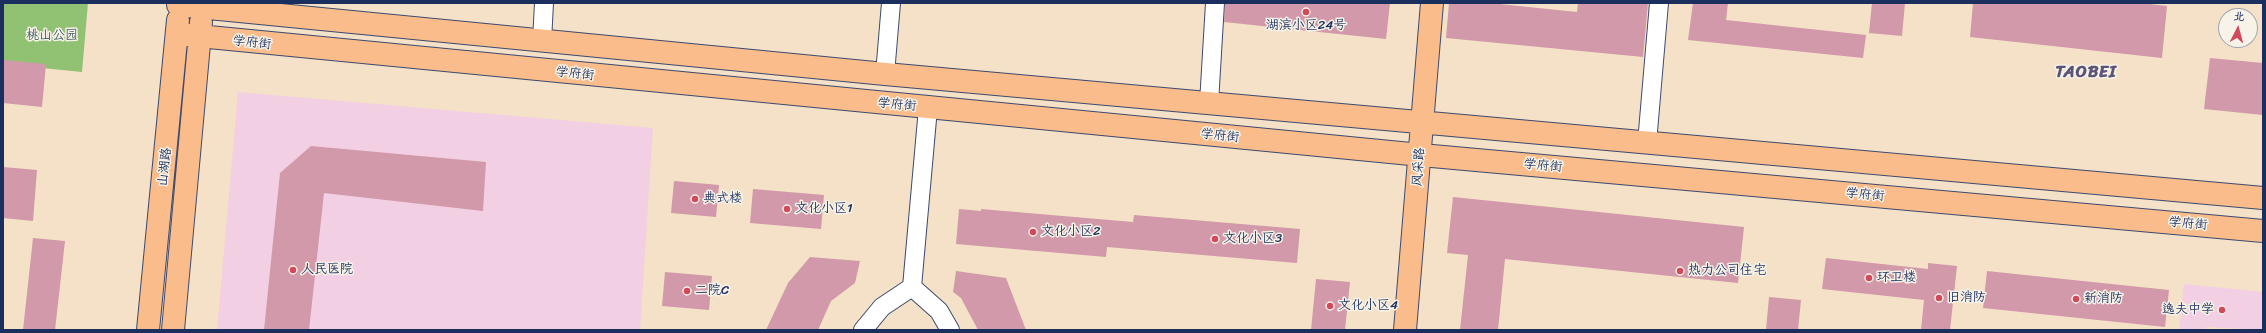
<!DOCTYPE html>
<html>
<head>
<meta charset="utf-8">
<style>
	body { margin:0 }
	#map { position:relative; width:2266px; height:333px; overflow:hidden; background:#f4e1c7; font-family:Sriracha,"LXGW WenKai TC",sans-serif }
	canvas { display:block }
	.frame { position:absolute; inset:0; border:4px solid #1b2f5e; pointer-events:none }
	.north { position:absolute; left:2218px; top:8px; width:40px; height:40px; box-sizing:border-box; background:#f7f3e8; border:1px solid #9fa5b1; border-radius:50%; rotate:6deg; font-size:11px; font-weight:700; line-height:16px; text-align:center; color:#1b2f5e }
	.north::after { content:''; display:block; margin:auto; width:14px; height:18px; background:#d1495b; clip-path:polygon(50% 0,100% 100%,50% 72%,0 100%) }
</style>
</head>
<body>
<div id="map">
<canvas width="2266" height="333"></canvas>
<div class="frame"></div>
<div class="north">北</div>
</div>
<script>
const context = document.querySelector('canvas').getContext('2d');
context.lineJoin = 'round';
function fill(path, color) { context.fillStyle = color; context.fill(path, 'evenodd'); }
function trace(path, color, width, dash) { context.strokeStyle = color; context.lineWidth = width; context.lineCap = dash ? 'butt' : 'round'; context.setLineDash(dash || []); context.stroke(path); }
function drawText(font, color, halo, rows, align = 'center') {
  context.font = font + ' Sriracha,"LXGW WenKai TC",sans-serif'; context.lineWidth = 3; context.setLineDash([]); context.textBaseline = 'middle'; context.strokeStyle = halo; context.fillStyle = color; for (const [text, x, y, turn = 0] of rows) {
    context.save(); context.translate(x, y); context.rotate((+turn || 0) * Math.PI / 180); context.textAlign = isNaN(turn) ? turn : align; if (halo) context.strokeText(text, 0, 0); context.fillText(text, 0, 0); context.restore();
  }
}
const built = new Path2D(`
	M238 92 653 128 640 330H217Z
	M2184 284 2263 292V330L2206 327V330H2179Z`);
const green = new Path2D(`
	M3 3H88L82 72 3 64Z`);
const building = new Path2D(`
	M1225 3H1390L1386 39 1224 22Z
	M1449 3H1490L1577 12 1578 3H1648L1643 57 1446 38Z
	M1693 3H1728L1726 20 1866 35 1863 58 1688 40Z
	M1872 3H1905L1902 36 1869 33Z
	M1973 3H2141L2167 6 2162 58 1970 37Z
	M2210 58 2263 63V115L2204 109Z
	M3 60 46 64 42 107 3 103Z
	M311 146 486 162 483 211 324 193 309 330H264L280 173Z
	M3 167 37 170 33 221 3 218Z
	M674 181 719 185 716 217 671 213Z
	M753 189 824 195 821 229 750 223Z
	M1453 197 1744 227 1738 283 1505 259 1498 330H1460L1468 255 1447 253Z
	M959 209 981 211V209L1133 222 1134 215 1300 229 1297 263 1107 247 1106 257 956 244Z
	M33 238 65 241 55 330H23Z
	M810 257 860 261 855 283 831 301 818 330H766L788 283Z
	M1826 258 1928 269V263L1957 266 1950 330H1921L1924 300 1822 289Z
	M956 271 1006 278 1026 330H978L961 298 953 292Z
	M1987 271 2169 290 2165 327 1983 308Z
	M665 272 712 276 709 310 662 306Z
	M1316 279 1350 282 1345 330H1311Z
	M1769 297 1801 300 1798 330H1766Z`);
const minor = new Path2D(`
	M542 41 544 3
	M885 74 891 3
	M1209 103 1215 3
	M1647 143 1659 3
	M912 287 939 311 950 330
	M863 330 882 307 912 287 928 108`);
const major = new Path2D(`
	M178 5 885 74 2263 198
	M178 34 1421 155 2263 231
	M148 330 178 20
	M173 330 201 22
	M1405 330 1432 3`);
const markers = [
	[1306,12,4,"#d1495b"],
	[695,199,4,"#d1495b"],
	[787,209,4,"#d1495b"],
	[1033,232,4,"#d1495b"],
	[1215,239,4,"#d1495b"],
	[293,270,4,"#d1495b"],
	[1680,271,4,"#d1495b"],
	[1869,278,4,"#d1495b"],
	[687,291,4,"#d1495b"],
	[1939,298,4,"#d1495b"],
	[2076,299,4,"#d1495b"],
	[1330,306,4,"#d1495b"],
	[2222,310,4,"#d1495b"]
];
const poiNames = [
	["湖滨小区24号",1306,26,"center"],
	["典式楼",703,199],
	["文化小区1",795,209],
	["文化小区2",1041,232],
	["文化小区3",1223,239],
	["人民医院",301,270],
	["热力公司住宅",1688,271],
	["环卫楼",1877,278],
	["二院C",695,291],
	["旧消防",1947,298],
	["新消防",2084,299],
	["文化小区4",1338,306],
	["逸夫中学",2214,310,"right"]
];
const parkNames = [
	["桃山公园",52,36]
];
const streetNames = [
	["学府街",252,43,6],
	["学府街",575,74,6],
	["学府街",897,105,5],
	["学府街",1220,136,6],
	["学府街",1543,166,5],
	["山湖路",165,167,-84],
	["风采路",1419,167,-86],
	["学府街",1865,195,5],
	["学府街",2188,224,5]
];
const districtNames = [
	["TAOBEI",2086,73]
];
fill(built, '#f2cfe2');
fill(green, '#91c273');
fill(building, '#d199a9');
trace(minor, '#3c4a6e', 20);
trace(major, '#3c4a6e', 24);
trace(minor, '#fff', 18);
trace(major, '#f9bc8a', 22);
for (const [x, y, r, color] of markers) { const dot = new Path2D(); dot.arc(x, y, r, 0, 2 * Math.PI); context.fillStyle = color; context.fill(dot); trace(dot, '#f7f3e8', 1.5); }
drawText('13px', '#1b2f5e', '#f7f3e8', poiNames, 'left');
drawText('13px', '#3e5b64', '#f7f3e8', parkNames);
drawText('13px', '#1b2f5e', '#f7f3e8', streetNames);
context.letterSpacing = '1px';
drawText('bold 17px', '#5b5478', '#f7f3e8', districtNames);
context.letterSpacing = '0px';
</script>
</body>
</html>
